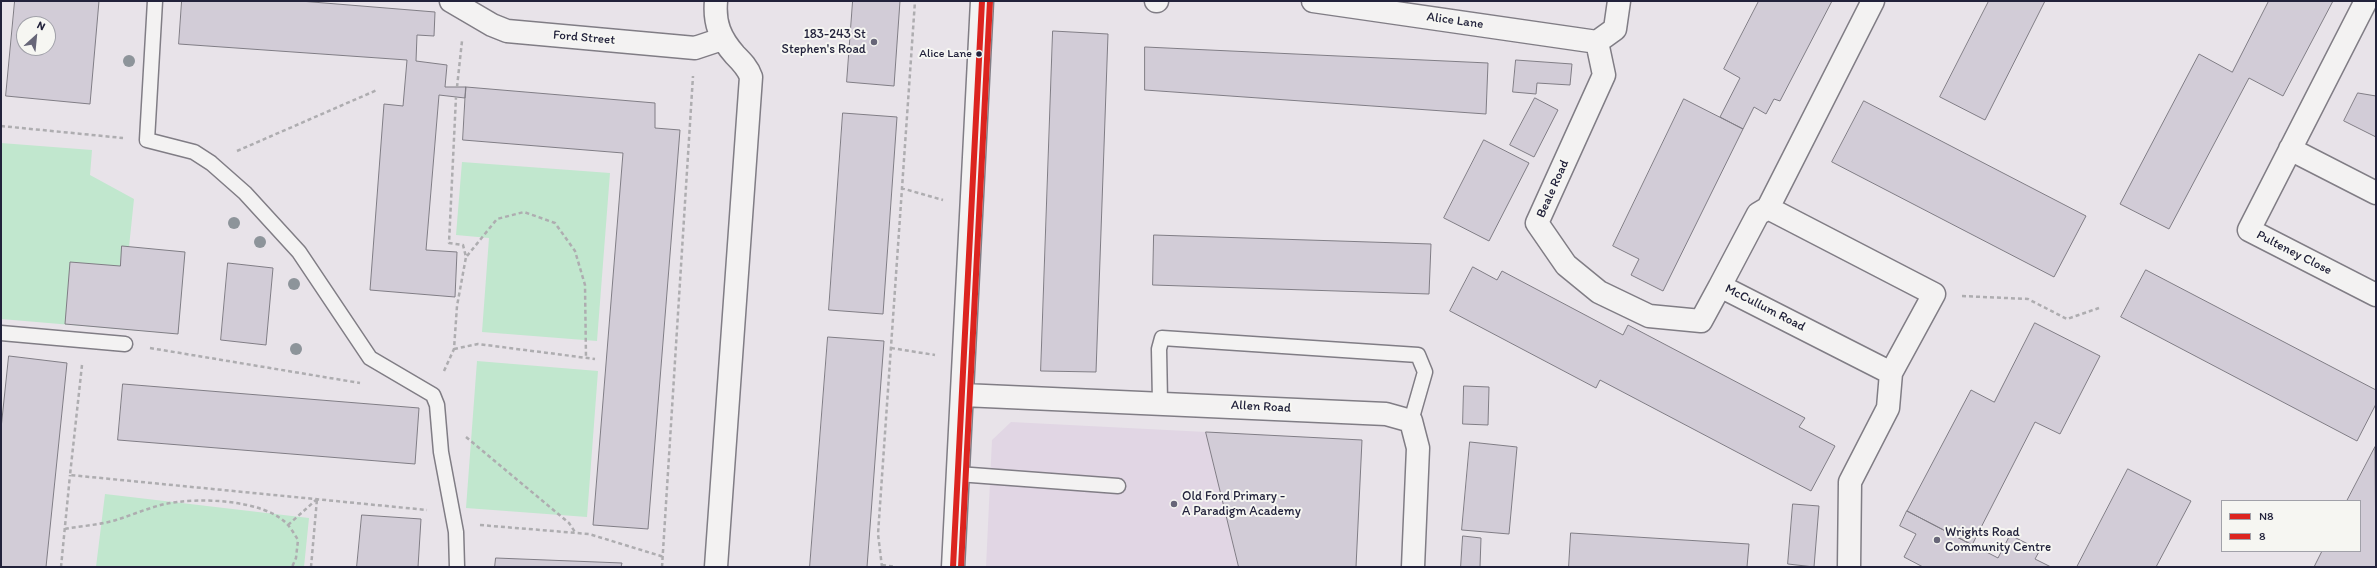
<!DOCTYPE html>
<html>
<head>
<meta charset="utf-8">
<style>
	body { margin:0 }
	#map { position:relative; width:2377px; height:568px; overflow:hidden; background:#e8e3e9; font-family:Itim,sans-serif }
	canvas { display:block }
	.frame { position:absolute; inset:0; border:2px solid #22223b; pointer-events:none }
	.legend { position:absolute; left:2221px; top:500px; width:140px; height:52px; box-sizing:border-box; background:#f6f6f2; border:1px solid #a1a1a9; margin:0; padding:5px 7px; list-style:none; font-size:12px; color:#22223b }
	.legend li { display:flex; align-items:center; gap:8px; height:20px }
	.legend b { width:20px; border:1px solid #a1a1a9 }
	.north { position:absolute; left:16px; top:16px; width:40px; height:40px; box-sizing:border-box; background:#f6f6f2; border:1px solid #a1a1a9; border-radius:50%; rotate:27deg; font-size:11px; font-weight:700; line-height:16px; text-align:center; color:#22223b }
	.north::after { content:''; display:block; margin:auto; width:14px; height:18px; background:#676678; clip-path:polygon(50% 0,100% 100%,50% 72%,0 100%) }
</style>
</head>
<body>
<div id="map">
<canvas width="2377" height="568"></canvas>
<div class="frame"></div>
<ul class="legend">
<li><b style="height:5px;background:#dc241f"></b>N8</li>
<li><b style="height:5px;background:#dc241f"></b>8</li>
</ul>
<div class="north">N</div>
</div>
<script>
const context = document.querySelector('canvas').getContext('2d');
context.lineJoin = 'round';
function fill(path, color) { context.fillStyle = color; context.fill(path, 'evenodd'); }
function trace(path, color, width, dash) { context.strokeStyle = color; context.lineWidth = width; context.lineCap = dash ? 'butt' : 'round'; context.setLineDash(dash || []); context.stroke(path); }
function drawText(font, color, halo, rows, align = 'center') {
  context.font = font + ' Itim,sans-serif'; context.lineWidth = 4; context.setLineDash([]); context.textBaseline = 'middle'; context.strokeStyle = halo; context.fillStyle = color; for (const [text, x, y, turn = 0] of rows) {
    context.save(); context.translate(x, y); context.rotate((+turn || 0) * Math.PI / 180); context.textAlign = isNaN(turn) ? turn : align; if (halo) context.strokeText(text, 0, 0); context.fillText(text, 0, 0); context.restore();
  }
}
const built = new Path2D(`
	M1011 422 1362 440 1356 567H986L992 440Z`);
const green = new Path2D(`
	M1 143 92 150 90 175 134 199 129 247 185 252 178 334 1 319Z
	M462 162 610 173 597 341 482 332 489 238 456 235Z
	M477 361 598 371 587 517 466 508Z
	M105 494 309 518 304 567H96Z`);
const building = new Path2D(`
	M15 1H99L90 104 6 96ZM24 24H48V48H24Z
	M182 1H300L435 12 434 36 417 35 416 61 447 65 445 87H466L465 98 439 95 426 250 457 252 455 297 370 290 384 104 403 106 407 60 179 44Z
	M853 1H900L894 86 847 82Z
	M1759 1H1832L1780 101 1774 99 1766 114 1754 107 1743 129 1720 117 1740 78 1724 69Z
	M1989 1H2045L1985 120 1940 97Z
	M2269 1H2333L2283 96 2249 78 2169 229 2120 204 2199 54 2232 72Z
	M1053 31 1108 34 1096 372 1041 371Z
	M1145 47 1488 63 1486 114 1145 90Z
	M1516 60 1572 64 1570 85 1537 83 1536 94 1513 92Z
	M466 87 655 103V128L680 130 648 529 593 525 623 153 463 140Z
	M2358 93 2376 96V137L2344 121Z
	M1535 98 1558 110 1534 157 1510 145Z
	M1684 99 1743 129 1663 291 1631 275 1639 259 1613 246Z
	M1864 101 2086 216 2054 277 1832 162Z
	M843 113 897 117 883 314 829 310Z
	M1484 140 1529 163 1489 241 1444 218Z
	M1154 235 1431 244 1429 294 1153 285Z
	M122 246 185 252 178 334 65 324 70 262 120 266Z
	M228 263 273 268 266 345 221 340Z
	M1473 267 1497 280 1502 271 1623 335 1628 325 1805 418 1799 427 1835 446 1811 491 1600 380 1596 388 1450 311Z
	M2146 270 2376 390V404L2357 441 2121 317Z
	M2035 323 2100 356 2060 434 2035 422 1972 545 1907 511 1971 390 1994 402Z
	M828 337 884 341 867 567H810Z
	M9 356 67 363 46 567H1V429Z
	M123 384 419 408 415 464 118 440Z
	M1464 386 1489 387 1488 425 1463 424Z
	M1206 432 1362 440 1356 567H1239Z
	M1470 442 1517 447 1509 534 1462 530Z
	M2375 447 2376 567H2314L2322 551H2360V501H2347Z
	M2128 469 2191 501 2156 567H2077Z
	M1793 504 1819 506 1814 567 1788 564Z
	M1907 511 1998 558 2010 535 2040 550 2035 559 2051 567H1923L1904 557 1916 534 1900 526Z
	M362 515 421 519 418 567H357Z
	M1571 533 1749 544 1747 567H1569Z
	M1463 536 1481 538 1480 567H1461Z
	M496 558 622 563 621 567H495Z`);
const path = new Path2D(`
	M457 87 462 41
	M1 126 123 138
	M237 151 377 90
	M901 188 943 200
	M467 256 497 219 524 212 555 223 575 251 585 285 586 358
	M1962 296 2028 299 2067 319 2099 308
	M150 348 360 383
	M891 348 935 355
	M454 349 478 344 595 359
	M82 365 70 475 427 510
	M444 371 454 349 457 306 466 257 463 245 449 243 456 97
	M466 437 569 523 575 532
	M288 525 317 499
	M480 525 589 534 664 557
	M65 529C81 526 99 525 116 520 132 515 148 508 165 504 197 497 265 499 288 525 292 530 295 535 298 540L296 558 292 567
	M882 565 896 567
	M61 567 70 475
	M311 567 317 499
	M662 567 693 76
	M882 567 878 534 915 1`);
const service = new Path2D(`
	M155 1 147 140 194 152 211 163 245 193 299 252 370 358 433 395 437 405 441 452 456 532 457 567
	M1 333 125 344
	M1160 402 1159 349 1162 338 1418 355 1425 372 1411 421
	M958 474 1118 486`);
const minor = new Path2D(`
	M451 1 492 25 507 31 695 48 722 39
	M716 1C714 23 720 38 735 55 742 62 748 68 751 77L716 567
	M1156 1H1157
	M1313 1 1597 42
	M1873 1 1768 208 1758 214 1720 286 1891 373
	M2366 1 2249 230 2376 295
	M1597 42 1604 75 1537 223 1566 265 1599 292 1649 316 1701 321 1720 286
	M1597 42 1615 29 1619 1
	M2290 149 2376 193
	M1768 208 1934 294 1891 373 1888 408 1850 482 1849 567
	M963 395 1386 414 1411 421 1418 448 1413 567
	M953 567 982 1`);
const bus1 = new Path2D(`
	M953 567 982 1`);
const bus2 = new Path2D(`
	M961 567 990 1`);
const trees = [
	[129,61],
	[234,223],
	[260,242],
	[294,284],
	[296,349]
];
const markers = [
	[874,42,4,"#676678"],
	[979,54,3.5,"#22223b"],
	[1174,504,4,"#676678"],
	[1937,540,4,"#676678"]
];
const busNames = [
	["Alice Lane",972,54]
];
const streetNames = [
	["Alice Lane",1455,21,8],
	["Ford Street",584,38,5],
	["Beale Road",1553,189,-66],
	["Pulteney Close",2294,253,27],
	["McCullum Road",1765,308,27],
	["Allen Road",1261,407,3]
];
const poiNames = [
	["183-243 St",866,35,"right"],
	["Stephen's Road",866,50,"right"],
	["Old Ford Primary -",1182,497],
	["A Paradigm Academy",1182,512],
	["Wrights Road",1945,533],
	["Community Centre",1945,548]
];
fill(built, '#e1d6e4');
fill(green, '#c1e7ce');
fill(building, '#d2ccd7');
trace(building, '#807d85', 1);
trace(service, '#807d85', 17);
trace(minor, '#807d85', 25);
trace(path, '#aeadb0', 2.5, [4, 3]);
trace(service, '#f3f2f2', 14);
trace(minor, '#f3f2f2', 22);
trace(bus1, '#dc241f', 6);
trace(bus2, '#dc241f', 6);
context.fillStyle = '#8d949a';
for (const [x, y] of trees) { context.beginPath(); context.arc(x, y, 6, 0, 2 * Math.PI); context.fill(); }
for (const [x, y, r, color] of markers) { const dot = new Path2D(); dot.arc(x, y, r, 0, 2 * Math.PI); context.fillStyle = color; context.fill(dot); trace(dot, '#f6f6f2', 1.5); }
drawText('12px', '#22223b', '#f6f6f2', busNames, 'right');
drawText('13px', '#22223b', '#f6f6f2', streetNames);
drawText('13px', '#22223b', '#f6f6f2', poiNames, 'left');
</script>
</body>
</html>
